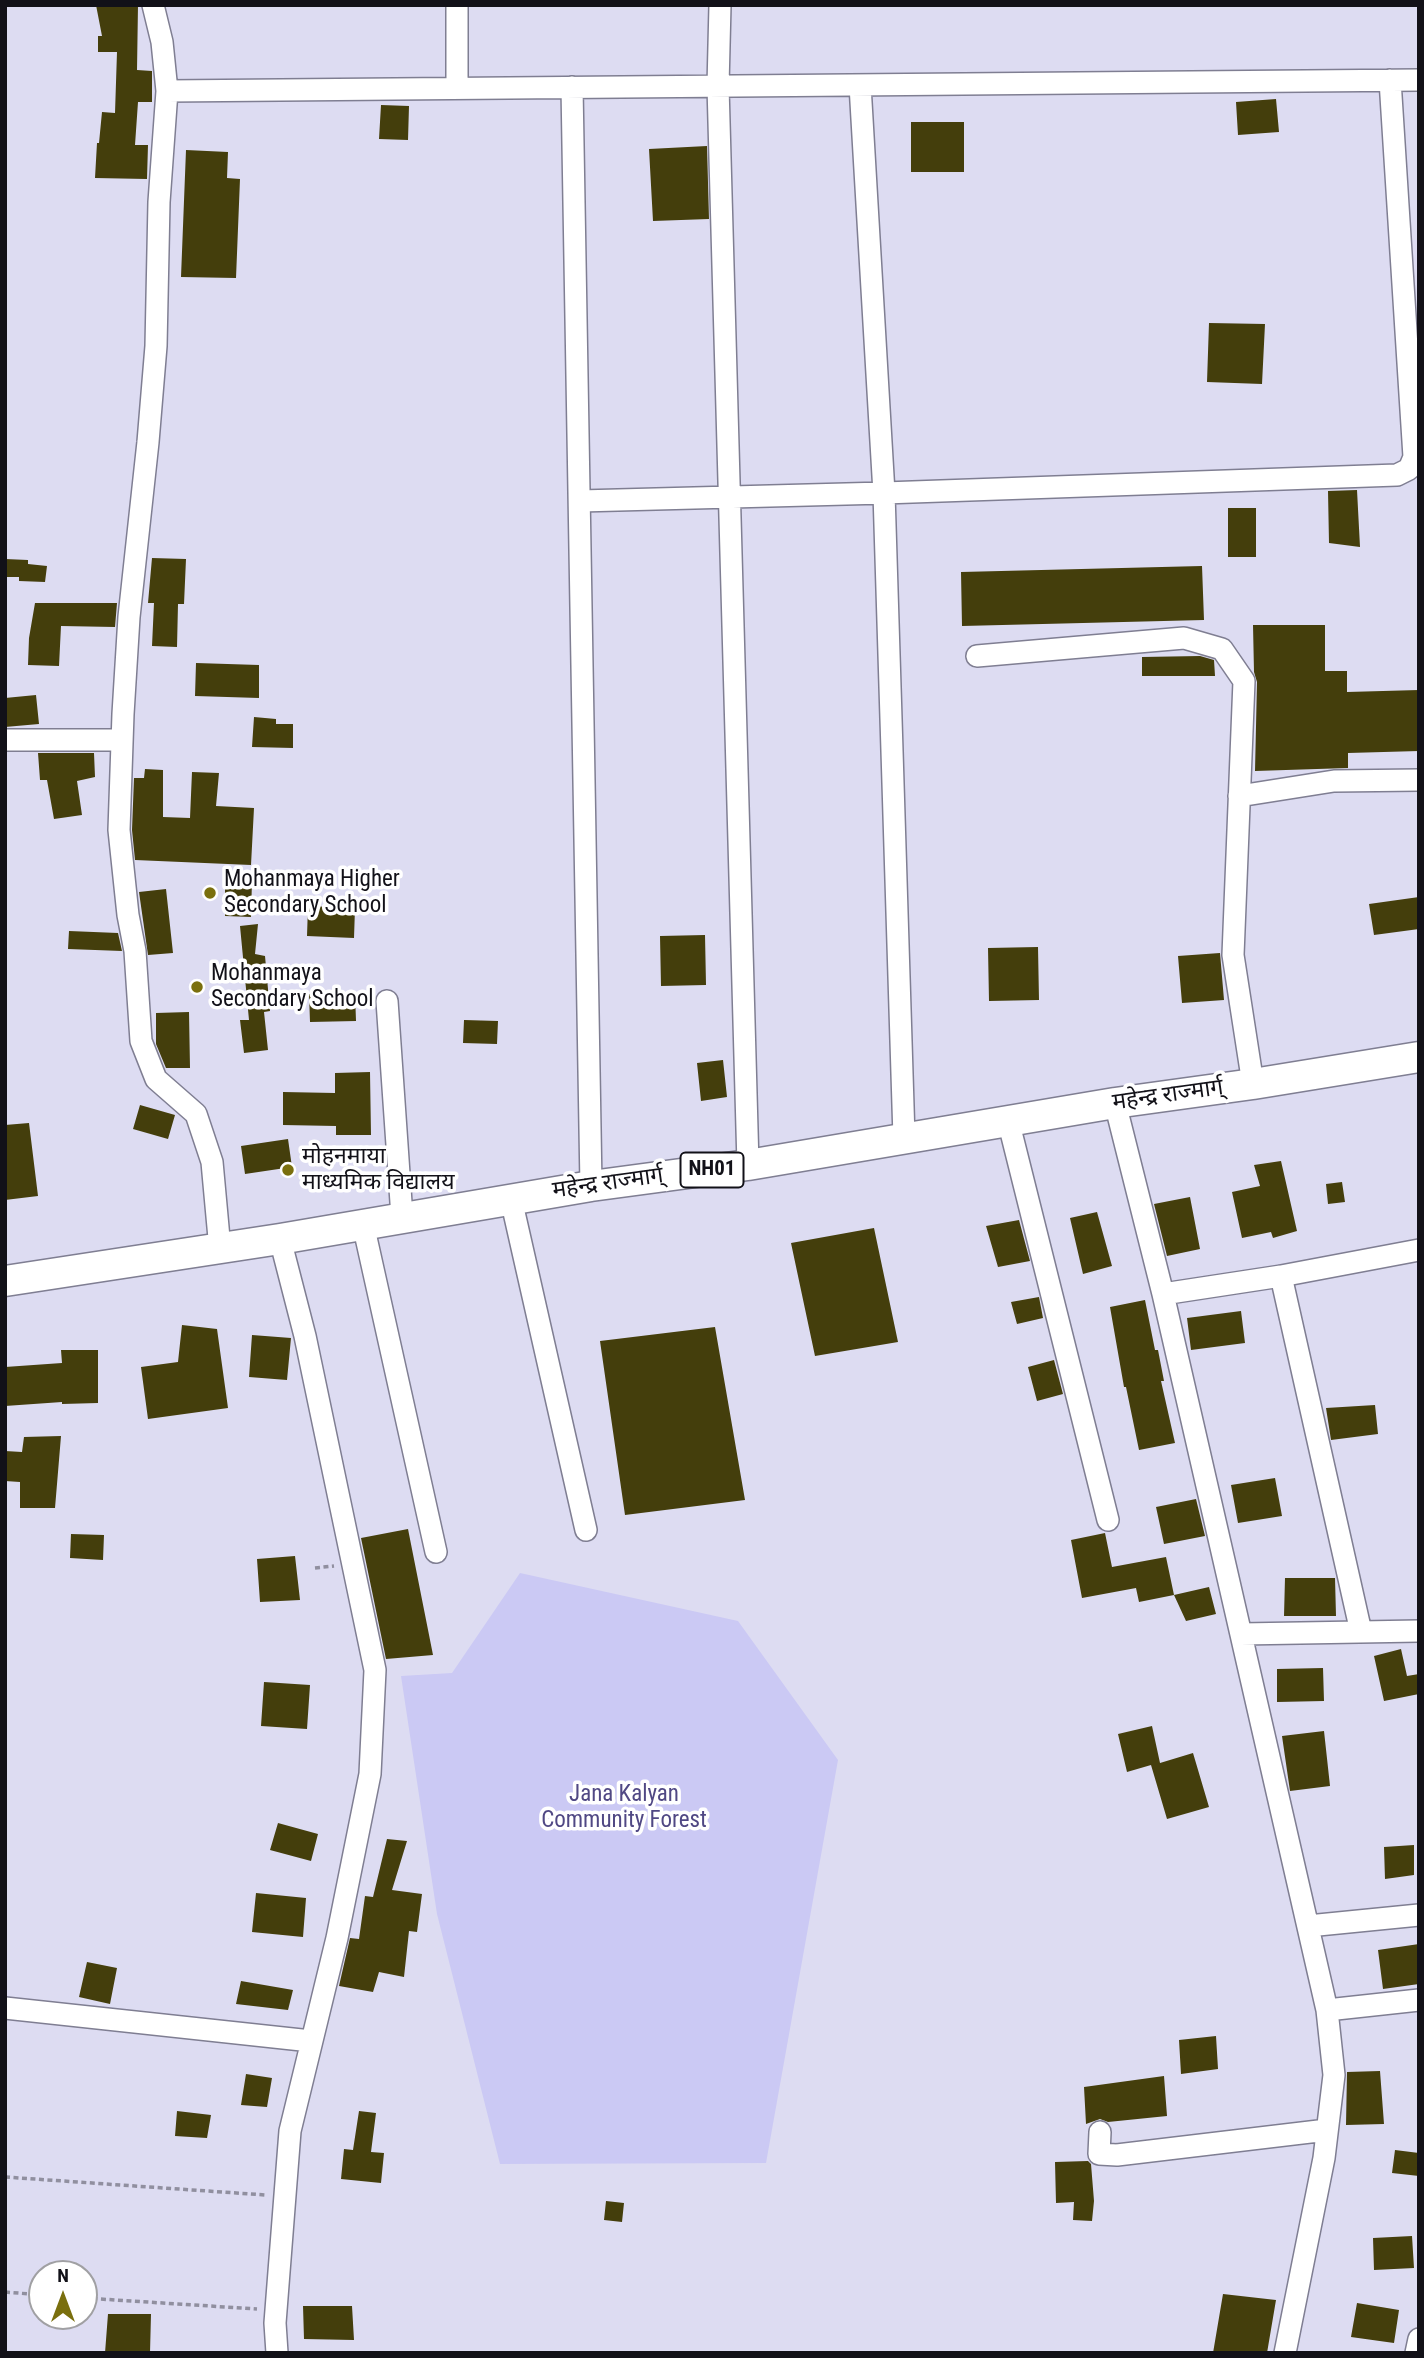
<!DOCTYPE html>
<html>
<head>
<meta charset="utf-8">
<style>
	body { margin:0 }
	#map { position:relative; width:1424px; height:2358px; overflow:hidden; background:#dddcf2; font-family:"Roboto Condensed",sans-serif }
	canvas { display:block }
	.frame { position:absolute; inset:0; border:7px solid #121118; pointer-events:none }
	.north { position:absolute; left:28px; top:2260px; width:70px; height:70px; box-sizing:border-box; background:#fff; border:2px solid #a0a0a3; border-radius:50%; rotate:0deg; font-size:19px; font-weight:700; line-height:28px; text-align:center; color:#121118 }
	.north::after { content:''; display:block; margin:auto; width:24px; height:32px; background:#7a6f0e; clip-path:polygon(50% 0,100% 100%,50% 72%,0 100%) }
</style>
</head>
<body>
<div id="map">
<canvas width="1424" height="2358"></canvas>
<div class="frame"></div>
<div class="north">N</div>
</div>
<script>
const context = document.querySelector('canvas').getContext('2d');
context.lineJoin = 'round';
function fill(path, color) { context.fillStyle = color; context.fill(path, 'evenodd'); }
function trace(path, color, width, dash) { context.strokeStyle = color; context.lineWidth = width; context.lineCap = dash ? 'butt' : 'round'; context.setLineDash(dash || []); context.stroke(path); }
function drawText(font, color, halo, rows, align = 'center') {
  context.font = font + ' "Roboto Condensed","Noto Sans Devanagari",sans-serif'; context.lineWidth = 7; context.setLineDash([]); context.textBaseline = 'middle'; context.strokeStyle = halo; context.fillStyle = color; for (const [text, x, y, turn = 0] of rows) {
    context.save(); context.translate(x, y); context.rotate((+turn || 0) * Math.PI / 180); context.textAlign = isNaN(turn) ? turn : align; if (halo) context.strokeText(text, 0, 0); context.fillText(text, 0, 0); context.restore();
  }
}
const green = new Path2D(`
	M520 1573 738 1621 838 1760 766 2163 500 2164 437 1914 401 1676 452 1673Z`);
const building = new Path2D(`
	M96 5H138L137 70 152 71V102H138L135 145H148L147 179 95 178 97 143H99L102 112 115 113 117 52H98V36H102Z
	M1276 99 1279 132 1238 135 1236 102Z
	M381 105 409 106 408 140 379 139Z
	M911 122H964V172H911Z
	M707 146 709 219 653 221 649 149Z
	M186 150 228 152 227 178 240 179 236 278 181 277Z
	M1209 323 1265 324 1262 384 1207 382Z
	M1357 490 1360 547 1329 543 1328 491Z
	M1228 508H1256V557H1228Z
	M152 558 186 559 184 604H178L177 647 152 646 154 603H148Z
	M5 559 28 560V564L47 566 45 582 19 581V577H5Z
	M1202 566 1204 620 962 626 961 572Z
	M35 603H117L115 627 61 626 59 666 28 665 29 638Z
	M1253 625H1325V671H1347V692L1419 690V751L1348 753V768L1255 771 1257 682 1254 672Z
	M1200 656 1214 660 1215 676H1142V657Z
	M196 663 259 665V698L195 696Z
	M36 695 39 724 5 727V698Z
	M254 717 276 719V724H293V748L252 747Z
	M38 753H94L95 777 77 781 82 815 54 819 47 780H40Z
	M145 769 163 770V817L190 818 192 772 219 773 216 806 254 808 251 865 135 860 132 830 134 778H144Z
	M252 880 251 917 225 916V883Z
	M166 889 173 953 148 955 139 892Z
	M1419 897V929L1374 935 1369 904Z
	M308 906 355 908 354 938 307 936Z
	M258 924 255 954 265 956 270 1011 264 1012 268 1050 244 1053 240 1020H249L240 926Z
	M69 931 118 933 122 951 68 949Z
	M705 935 706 985 661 986 660 936Z
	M1038 947 1039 1000 989 1001 988 948Z
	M1220 953 1224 1000 1182 1003 1178 956Z
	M355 993 356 1021 310 1022 309 994Z
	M189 1012 190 1068H166L156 1044V1013Z
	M464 1020 498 1021 497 1044 463 1043Z
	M723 1060 727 1097 701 1101 697 1063Z
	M370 1072 371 1135H336V1126L283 1125V1092L335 1093V1073Z
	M140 1105 175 1115 168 1139 133 1129Z
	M29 1123 38 1196 5 1200V1125Z
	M288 1139 292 1167 245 1174 241 1146Z
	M1281 1161 1297 1231 1273 1238 1271 1232 1242 1238 1232 1192 1260 1186 1254 1165Z
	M1342 1182 1345 1202 1328 1204 1326 1184Z
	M1190 1197 1200 1249 1167 1256 1154 1204Z
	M1097 1212 1112 1266 1083 1274 1070 1218Z
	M1019 1220 1030 1261 998 1267 986 1226Z
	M874 1228 898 1342 815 1356 791 1243Z
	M1039 1297 1043 1318 1017 1324 1011 1302Z
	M1145 1300 1155 1350H1158L1164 1381H1161L1175 1443 1139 1450 1126 1387H1124L1110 1307Z
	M1241 1311 1245 1343 1191 1350 1187 1318Z
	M182 1325 217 1329 228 1408 148 1419 141 1367 178 1362Z
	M715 1327 745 1500 625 1515 600 1341Z
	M252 1335 291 1338 287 1380 249 1377Z
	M61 1350H98V1403L62 1404V1402L5 1406V1367L62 1363Z
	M1054 1360 1063 1394 1037 1401 1028 1367Z
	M1375 1405 1378 1434 1331 1440 1326 1408Z
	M61 1436 55 1508H20V1482L5 1481V1451L22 1452 24 1437Z
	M1275 1478 1282 1516 1238 1523 1231 1485Z
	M1196 1499 1205 1536 1164 1544 1156 1507Z
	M408 1529 433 1655 386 1659 361 1538Z
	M1105 1533 1112 1567 1166 1557 1174 1595 1139 1602 1136 1588 1082 1598 1071 1540Z
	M71 1534 104 1535 103 1560 70 1558Z
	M295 1556 300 1600 260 1602 257 1559Z
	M1285 1578H1335L1336 1616H1284Z
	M1209 1587 1216 1614 1186 1621 1174 1595Z
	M1401 1649 1407 1676 1419 1674V1694L1384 1701 1374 1656Z
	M1323 1668 1324 1701 1277 1702V1669Z
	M264 1682 310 1685 307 1729 261 1726Z
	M1152 1726 1160 1763 1193 1753 1209 1807 1167 1819 1151 1765 1127 1772 1118 1734Z
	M1324 1731 1330 1786 1290 1791 1282 1736Z
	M278 1823 318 1834 311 1861 270 1850Z
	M387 1839 407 1841 392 1890 422 1894 417 1932 409 1931 404 1977 379 1972 373 1992 339 1986 350 1938 359 1939 365 1896 373 1897Z
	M1414 1845V1875L1385 1879 1384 1847Z
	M256 1893 306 1898 303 1937 252 1932Z
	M1419 1944V1984L1383 1989 1378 1950Z
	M87 1962 117 1968 110 2004 79 1997Z
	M241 1981 293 1990 288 2010 236 2004Z
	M1216 2036 1218 2069 1181 2074 1179 2040Z
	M1380 2071 1384 2124 1346 2125 1347 2072Z
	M246 2074 272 2078 267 2107 241 2105Z
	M1164 2076 1167 2116 1108 2122 1100 2119 1086 2124 1084 2087Z
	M177 2111 211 2115 207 2138 175 2136Z
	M359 2111 376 2113 371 2152 384 2153 381 2183 341 2179 344 2149 353 2150Z
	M1395 2150 1419 2153V2176L1392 2173Z
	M1088 2161 1091 2164 1094 2201 1092 2221 1073 2220 1074 2202 1056 2203 1055 2162Z
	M606 2201 624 2203 622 2222 604 2220Z
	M1412 2236 1414 2268 1374 2270 1373 2238Z
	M1223 2294 1276 2300 1267 2353H1213Z
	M1357 2303 1399 2310 1394 2343 1351 2337Z
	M303 2306H352L354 2340 304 2339Z
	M108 2314H151L150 2353H105Z`);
const path = new Path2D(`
	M315 1568 334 1566
	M5 2177 265 2195
	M5 2292 42 2295
	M84 2298 257 2309`);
const minor = new Path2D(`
	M153 5 162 42 167 91 159 202 156 346 148 442 129 617 123 714 119 830 128 915 135 951 141 1041 156 1079 196 1114 212 1162 220 1249
	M720 5 718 86 748 1165
	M860 85 884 493 904 1138
	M572 87 591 1186
	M457 88V5
	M167 91 1419 80
	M580 501 884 493 1397 475 1409 469 1414 457 1390 80
	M977 656 1184 638 1222 649 1244 681 1233 955 1253 1084
	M5 740H122
	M1239 796 1334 781 1419 780
	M387 1001 402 1217
	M1115 1103 1163 1294 1327 2010 1334 2075 1324 2158 1285 2353
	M1008 1120 1108 1520
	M511 1199 586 1530
	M363 1224 436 1552
	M1281 1276 1361 1632
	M1163 1294 1281 1276 1419 1250
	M1241 1634 1419 1631
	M1308 1926 1419 1915
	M5 2008 311 2041
	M1327 2010 1419 2000
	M1100 2132 1099 2154 1117 2155 1327 2130
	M277 2353 275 2323 290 2131 337 1938 370 1774 375 1670 305 1336 280 1239
	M1416 2353 1419 2339`);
const highway = new Path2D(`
	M5 1281 280 1239 591 1186 748 1165 1115 1103 1253 1084 1419 1057`);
const markers = [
	[210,893,7,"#7a6f0e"],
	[197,987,7,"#7a6f0e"],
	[288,1170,7,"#7a6f0e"]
];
const shields = [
	[712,1170,63]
];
const shieldNames = [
	["NH01",712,1170]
];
const poiNames = [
	["Mohanmaya Higher",224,880],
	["Secondary School",224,906],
	["Mohanmaya",211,974],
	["Secondary School",211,1000],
	["मोहनमाया",302,1157],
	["माध्यमिक विद्यालय",302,1183]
];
const streetNames = [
	["महेन्द्र राज्मार्ग्",1168,1096,-8],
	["महेन्द्र राज्मार्ग्",608,1184,-8]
];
const parkNames = [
	["Jana Kalyan",624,1795],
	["Community Forest",624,1821]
];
fill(green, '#cbc9f4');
fill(building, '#443e0c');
trace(minor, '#7f7e92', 24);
trace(highway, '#7f7e92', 33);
trace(path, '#908f9f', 3.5, [5, 3.5]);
trace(minor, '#fff', 21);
trace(highway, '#fff', 30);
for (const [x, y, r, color] of markers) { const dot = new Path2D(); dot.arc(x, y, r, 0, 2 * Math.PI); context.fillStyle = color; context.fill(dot); trace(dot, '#fff', 2.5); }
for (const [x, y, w] of shields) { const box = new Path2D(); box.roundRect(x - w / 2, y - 17.5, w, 35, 5); context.fillStyle = '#fff'; context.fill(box); trace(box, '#121118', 2); }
drawText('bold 21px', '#121118', null, shieldNames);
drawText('23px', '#121118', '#fff', poiNames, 'left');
drawText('23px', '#121118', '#fff', streetNames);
drawText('23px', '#504884', '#fff', parkNames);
</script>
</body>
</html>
